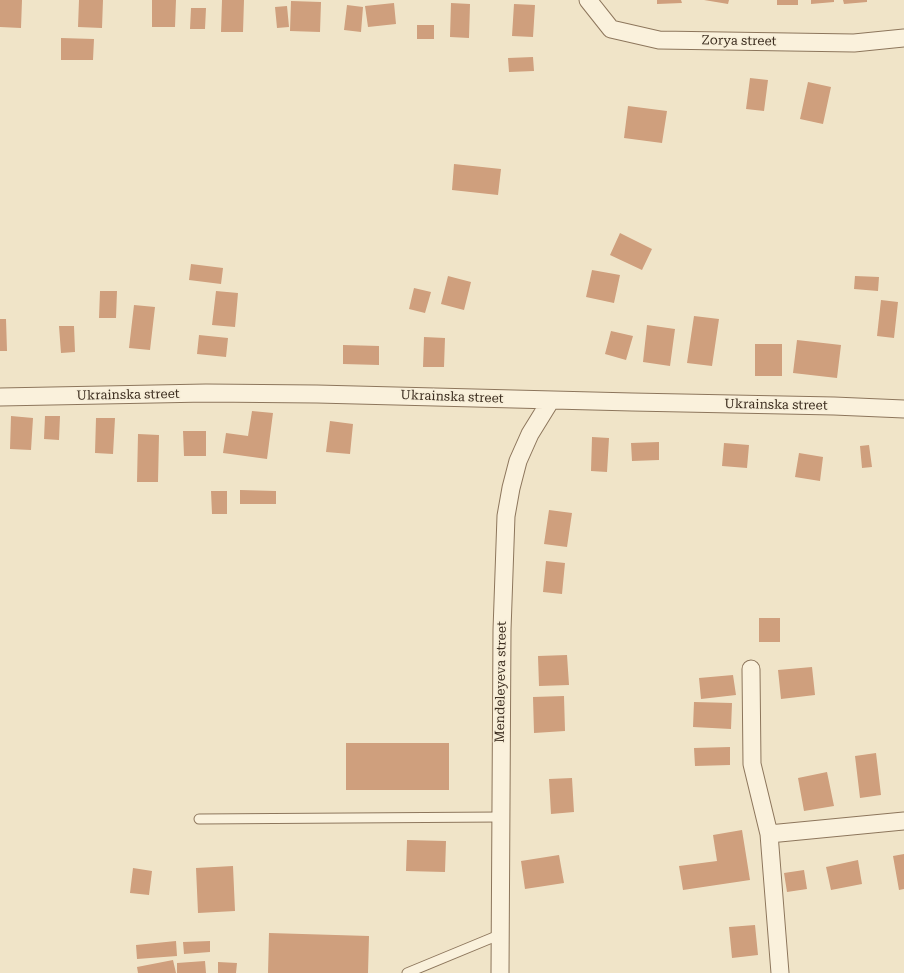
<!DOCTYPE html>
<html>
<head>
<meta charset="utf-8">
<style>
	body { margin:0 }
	canvas { display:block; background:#f0e4c8 }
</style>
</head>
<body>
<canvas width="904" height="973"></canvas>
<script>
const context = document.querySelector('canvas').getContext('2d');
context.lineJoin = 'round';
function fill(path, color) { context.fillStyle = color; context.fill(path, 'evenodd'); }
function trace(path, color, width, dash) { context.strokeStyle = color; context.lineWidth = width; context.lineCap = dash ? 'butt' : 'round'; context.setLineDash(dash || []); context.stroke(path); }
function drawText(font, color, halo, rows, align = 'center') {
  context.font = font + ' "Roboto Serif",serif'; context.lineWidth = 3.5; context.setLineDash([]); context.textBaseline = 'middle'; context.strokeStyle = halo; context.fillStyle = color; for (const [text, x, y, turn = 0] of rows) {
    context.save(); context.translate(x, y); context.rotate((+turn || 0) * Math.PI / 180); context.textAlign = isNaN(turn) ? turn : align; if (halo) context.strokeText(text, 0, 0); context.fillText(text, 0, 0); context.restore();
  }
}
const building = new Path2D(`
	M0 0H22L21 28 0 27Z
	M79 0H103L102 28 78 27Z
	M152 0H176L175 27H152Z
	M222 0H244L243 32H221Z
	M657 0H681L682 3 657 4Z
	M704 0H729L728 4Z
	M777 0H798V5H777Z
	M811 0H834V2L811 4Z
	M843 0H867V2L844 4Z
	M291 1 321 2 320 32 290 31Z
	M394 3 396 24 368 27 365 6Z
	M451 3 470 4 469 38 450 37Z
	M514 4 535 5 533 37 512 36Z
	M347 5 363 7 361 32 344 30Z
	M287 6 289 27 277 28 275 7Z
	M191 8H206L205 29H190Z
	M417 25H434V39H417Z
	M61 38 94 39 93 60H61Z
	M533 57 534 71 509 72 508 58Z
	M750 78 768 80 764 111 746 109Z
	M808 82 831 87 823 124 800 119Z
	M628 106 667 111 662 143 624 138Z
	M454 164 501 169 498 195 452 190Z
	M620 233 652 249 642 270 610 255Z
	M191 264 223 268 221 284 189 280Z
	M592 270 620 275 614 303 586 297Z
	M448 276 471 282 464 310 441 304Z
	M855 276 879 277 878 291 854 289Z
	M414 288 431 292 425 313 409 309Z
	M100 291H117L116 318H99Z
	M216 291 238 293 235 327 212 325Z
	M881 300 898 302 894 338 877 336Z
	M134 305 155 307 150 350 129 348Z
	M694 316 719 319 712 366 687 363Z
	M0 319H6L7 351H0Z
	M647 325 675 329 670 366 643 362Z
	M59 326H74L75 352 61 353Z
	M611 331 633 336 626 360 605 354Z
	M199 335 228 338 226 357 197 354Z
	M424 337 445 338 444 367H423Z
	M797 340 841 345 837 378 793 373Z
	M755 344H782V376H755Z
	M343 345 379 346V365L343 364Z
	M252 411 273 413 267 459 223 453 226 433 248 436Z
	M11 416 33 418 31 450 10 449Z
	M45 416H60L59 440 44 439Z
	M96 418H115L113 454 95 453Z
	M330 421 353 424 350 454 326 452Z
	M183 431H206V456H184Z
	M138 434 159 435 158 482H137Z
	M592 437 609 438 607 472 591 471Z
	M659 442V460L632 461 631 443Z
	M724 443 749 445 747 468 722 466Z
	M869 445 872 467 862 468 860 446Z
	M799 453 823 457 820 481 795 477Z
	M240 490 276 491V504H240Z
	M211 491H227V514H212Z
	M549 510 572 513 567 547 544 544Z
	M546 561 565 563 562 594 543 592Z
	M759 618H780V642H759Z
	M567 655 569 685 539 686 538 656Z
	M812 667 815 695 781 699 778 670Z
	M733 675 736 695 701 699 699 678Z
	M564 696 565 731 534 733 533 697Z
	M694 702 732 703 731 729 693 727Z
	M346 743H449V790H346Z
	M730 747V765L695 766 694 748Z
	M876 753 881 795 860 798 855 756Z
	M827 772 834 806 804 811 798 778Z
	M572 778 574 812 551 814 549 779Z
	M742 830 750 880 683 890 679 866 717 861 713 835Z
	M407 840 446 841 445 872 406 871Z
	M904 854V889L899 890 893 856Z
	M559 855 564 883 525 889 521 861Z
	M858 860 862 884 831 890 826 867Z
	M233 866 235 911 198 913 196 868Z
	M133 868 152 871 149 895 130 893Z
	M804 870 807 889 787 892 784 873Z
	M755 925 758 955 732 958 729 927Z
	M269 933 369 936 368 973H268Z
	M176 941 177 956 137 959 136 945Z
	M210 941V952L184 954 183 942Z
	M173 960 176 973H138L137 967Z
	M205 961 206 973H177V963Z
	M218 962 237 963 236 973H218Z`);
const service = new Path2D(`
	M199 819 500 817
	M407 973 499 935`);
const minor = new Path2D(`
	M588 0 611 29 659 40 854 43 904 38
	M0 397 206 393 317 394 632 402 834 406 904 409
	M751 669 752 764 769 834 780 973
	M769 834 904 821
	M500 973 502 630 506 516 511 488 518 461 530 434 551 400`);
const streetNames = [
	["Zorya street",739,41,1],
	["Ukrainska street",128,395,-1],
	["Ukrainska street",452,397,2],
	["Ukrainska street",776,405,1],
	["Mendeleyeva street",501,682,-89]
];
fill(building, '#cf9f7d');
trace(service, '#8d765c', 11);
trace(minor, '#8d765c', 19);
trace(service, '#faf1dc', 9);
trace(minor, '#faf1dc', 17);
drawText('13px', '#3d2e20', '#f7eed8', streetNames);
</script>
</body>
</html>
